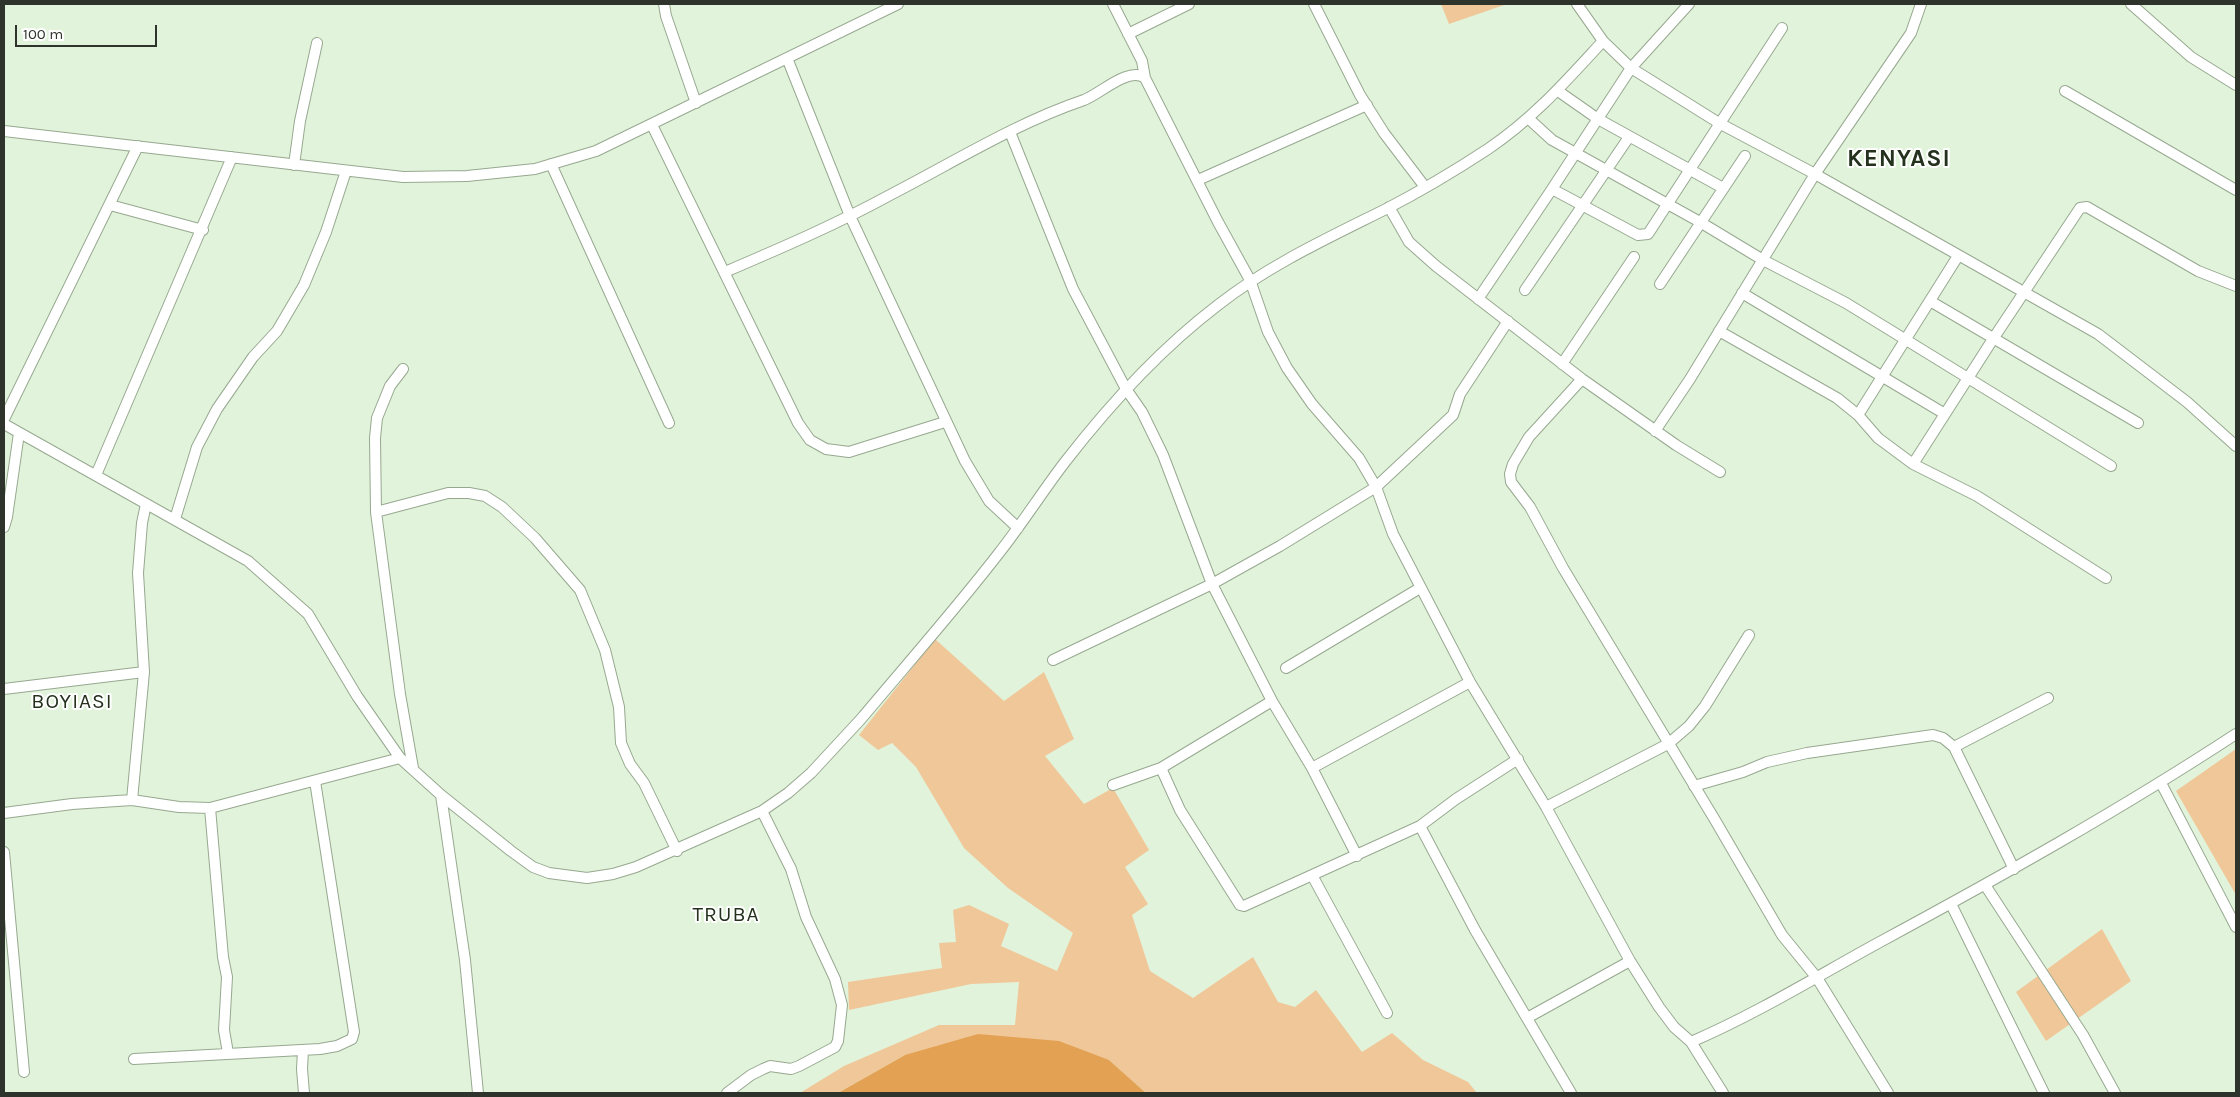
<!DOCTYPE html>
<html>
<head>
<meta charset="utf-8">
<style>
	body { margin:0 }
	#map { position:relative; width:2240px; height:1097px; overflow:hidden; background:#e1f3da; font-family:Karla,sans-serif }
	canvas { display:block }
	.frame { position:absolute; inset:0; border:5px solid #2e342b; pointer-events:none }
	.scale { position:absolute; left:15px; top:25px; width:142px; height:22px; box-sizing:border-box; border:2px solid #2e342b; border-top:0; padding-left:6px; font-size:15px; line-height:18px; white-space:nowrap; color:#2e342b; -webkit-text-stroke:4px #fff; paint-order:stroke }
</style>
</head>
<body>
<div id="map">
<canvas width="2240" height="1097"></canvas>
<div class="frame"></div>
<div class="scale">100 m</div>
</div>
<script>
const context = document.querySelector('canvas').getContext('2d');
context.lineJoin = 'round';
function fill(path, color) { context.fillStyle = color; context.fill(path, 'evenodd'); }
function trace(path, color, width, dash) { context.strokeStyle = color; context.lineWidth = width; context.lineCap = dash ? 'butt' : 'round'; context.setLineDash(dash || []); context.stroke(path); }
function drawText(font, color, halo, rows, align = 'center') {
  context.font = font + ' Karla,sans-serif'; context.lineWidth = 4; context.setLineDash([]); context.textBaseline = 'middle'; context.strokeStyle = halo; context.fillStyle = color; for (const [text, x, y, turn = 0] of rows) {
    context.save(); context.translate(x, y); context.rotate((+turn || 0) * Math.PI / 180); context.textAlign = isNaN(turn) ? turn : align; if (halo) context.strokeText(text, 0, 0); context.fillText(text, 0, 0); context.restore();
  }
}
const green = new Path2D(`
	M1441 4H1507L1449 24Z
	M935 639 1004 701 1044 672 1074 739 1045 756 1084 804 1113 788 1149 850 1125 867 1148 904 1132 915 1150 971 1193 998 1253 957 1278 1002 1295 1007 1316 990 1362 1052 1392 1033 1423 1060 1468 1082 1477 1093H1146L1109 1060 905 1055 838 1093H800L844 1066 939 1025H1015L1019 982 971 984 849 1010 848 982 942 968 939 943 956 942 953 910 969 905 1009 924 1001 946 1057 971 1073 933 1008 888 964 848 916 767 892 743 878 750 859 735Z
	M2236 749V895L2176 791Z
	M2102 929 2131 981 2046 1041 2016 992Z`);
const forest = new Path2D(`
	M978 1034 1059 1041 1109 1060 1146 1093H838L905 1055Z`);
const minor = new Path2D(`
	M664 4 666 16 696 103
	M1113 4 1142 61 1145 78
	M1314 4 1360 95 1384 133 1425 187
	M1577 4 1603 41 1631 68 1719 123 1815 174 2098 334 2187 402 2236 446
	M1689 4 1631 68 1552 189 1638 235 1648 234 1782 28
	M2131 4 2191 57 2236 85
	M1128 34 1189 4
	M787 58 850 216 965 461 989 501 1018 528
	M1558 91 1598 119 1723 188
	M2065 91 2236 190
	M1529 119 1552 140 1700 222 1763 260 1846 303 2111 466
	M652 125 798 423 810 440 826 449 849 452 945 422
	M4 131 403 177 467 176 535 169 596 151 898 4
	M1010 132 1073 289 1126 389 1142 412 1163 455 1212 584 1272 701 1312 768 1357 856
	M551 164 669 423
	M294 165 300 121 317 43
	M1198 180 1367 105
	M110 205 203 230
	M1389 207 1409 242 1436 266 1582 379 1676 445 1720 472
	M725 272C781 248 837 224 890 195 954 162 1016 123 1084 100 1100 94 1129 66 1145 78L1218 222 1250 280 1268 332 1287 368 1312 404 1359 458 1376 487 1393 534 1470 682 1546 807 1630 961 1659 1007 1674 1027 1691 1042C1756 1014 1816 977 1878 943 2000 877 2120 810 2236 734
	M1660 284 1745 156
	M1525 290 1629 137
	M1742 293 1945 414
	M1478 299 1552 189
	M1930 301 2138 423
	M1719 331 1837 398 1858 415 1878 438 1913 464 1977 496 2106 578
	M1562 364 1634 257
	M403 369 390 386 377 418 375 438 376 512 400 694 413 768
	M1582 379 1529 437 1513 464 1510 474 1511 482 1530 507 1563 568 1715 820 1782 935 1817 978 1888 1093
	M1858 415 1958 256
	M4 419 138 146
	M4 424 248 561 308 614 357 696 400 758 441 795 511 851 533 867 549 873 587 878 613 874 636 867 762 811 788 793 811 773 861 719C907 664 955 610 999 553 1022 524 1042 492 1065 462 1110 404 1159 350 1218 305 1269 265 1328 238 1386 209 1421 191 1456 170 1488 149 1534 118 1566 81 1603 41
	M1655 431 1690 379 1815 174 1911 33 1921 4
	M1913 464 1993 339 2080 208 2087 207 2198 271 2236 286
	M96 475 232 157
	M376 512 448 493H469L485 496 502 507 535 538 580 590 605 650 619 707 621 743 630 764 644 783 677 851
	M175 519 197 447 217 409 253 357 277 331 304 285 326 232 346 171
	M4 527 7 517 19 433
	M1053 660 1212 584 1280 546 1376 487 1453 415 1460 394 1508 321
	M1286 668 1420 588
	M4 689 144 672
	M1954 747 2048 698
	M1161 768 1180 810 1240 905 1244 906 1420 826 1456 799 1518 759
	M1312 768 1470 682
	M2161 783 2236 927
	M1113 785 1161 768 1272 701
	M1694 786 1743 772 1767 762 1807 753 1933 735 1943 738 1954 747 2014 869
	M441 795 465 960 478 1093
	M132 800 144 672 138 573 142 523 146 504
	M1546 807 1668 744 1689 726 1705 706 1749 635
	M210 808 223 957 227 977 224 1030 228 1053
	M4 813 72 804 132 800 179 807 210 808 400 758
	M1420 826 1475 930 1571 1093
	M4 852 24 1072
	M1313 877 1387 1013
	M1985 885 2083 1035 2115 1093
	M1951 904 2044 1093
	M1527 1018 1630 961
	M1691 1042 1723 1093
	M303 1050 302 1069 304 1093
	M134 1059 320 1049 337 1046 352 1039 354 1032 315 781
	M727 1093 751 1075 763 1069 770 1066 791 1069 799 1066 835 1047 838 1041 842 1005 835 979 806 917 791 869 762 811`);
const quarterNames = [
	["BOYIASI",72,702],
	["TRUBA",726,915]
];
const districtNames = [
	["KENYASI",1899,159]
];
fill(green, '#f0c799');
fill(forest, '#e3a253');
trace(minor, '#97a890', 12);
trace(minor, '#fff', 10);
context.letterSpacing = '1px';
drawText('21px', '#23311d', '#fff', quarterNames);
context.letterSpacing = '0px';
context.letterSpacing = '1px';
drawText('bold 24px', '#23311d', '#fff', districtNames);
context.letterSpacing = '0px';
</script>
</body>
</html>
